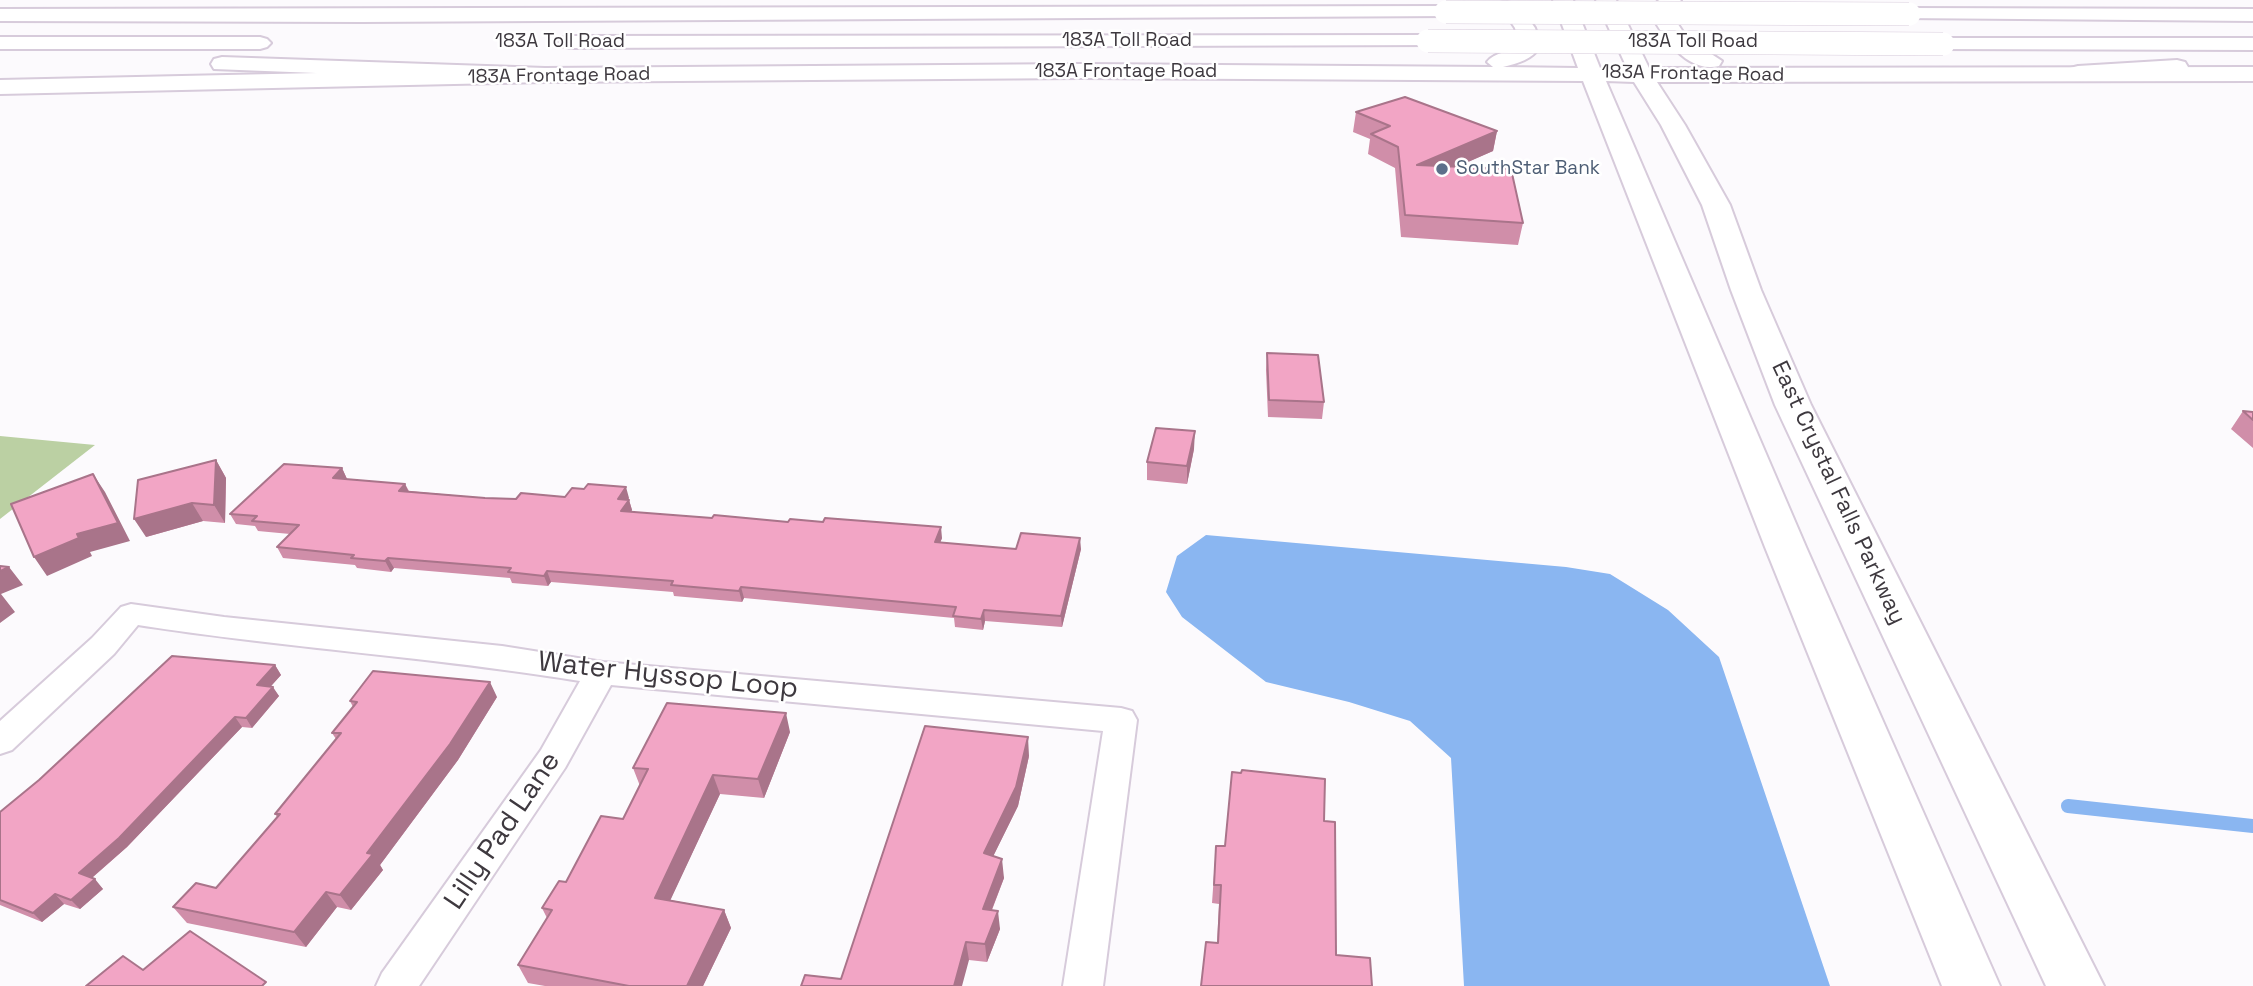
<!DOCTYPE html>
<html>
<head>
<meta charset="utf-8">
<style>
	body { margin:0 }
	canvas { display:block; background:#fcfafd }
</style>
</head>
<body>
<canvas width="2253" height="986"></canvas>
<script>
const context = document.querySelector('canvas').getContext('2d');
context.lineJoin = 'round';
function fill(path, color) { context.fillStyle = color; context.fill(path, 'evenodd'); }
function trace(path, color, width, dash) { context.strokeStyle = color; context.lineWidth = width; context.lineCap = dash ? 'butt' : 'round'; context.setLineDash(dash || []); context.stroke(path); }
function drawText(font, color, halo, rows, align = 'center') {
  context.font = font + ' "Space Grotesk",sans-serif'; context.lineWidth = 5; context.setLineDash([]); context.textBaseline = 'middle'; context.strokeStyle = halo; context.fillStyle = color; for (const [text, x, y, turn = 0] of rows) {
    context.save(); context.translate(x, y); context.rotate((+turn || 0) * Math.PI / 180); context.textAlign = isNaN(turn) ? turn : align; if (halo) context.strokeText(text, 0, 0); context.fillText(text, 0, 0); context.restore();
  }
}
const green = new Path2D(`
	M0 436 95 445 0 519Z`);
const water = new Path2D(`
	M1206 535 1566 567 1610 574 1668 610 1719 657 1830 986H1464L1451 758 1410 721 1349 702 1266 682 1182 617 1166 592 1177 556Z`);
const stream = new Path2D(`
	M2068 806 2253 826`);
const street = new Path2D(`
	M131 604 224 617 502 646 603 662 1121 708 1132 711 1137 720 1103 986H1063L1103 731 611 685 565 768 419 986H376L382 973 541 750 580 681C433 657 285 648 138 625L114 654 12 750 0 754V721L92 638 121 607Z`);
const secondary = new Path2D(`
	M1465 0H1499L1519 5 1535 28 1541 46C1531 60 1519 63 1503 67L1578 68 1553 0H1573L1600 68H1627L1596 0H1616L1649 68 2253 67V81L1657 82 1685 125 1730 205 1761 290 1811 405 2104 986H2046L1775 405 1731 290 1702 205 1661 125 1634 82 1606 81 1806 547 2000 986H1942L1765 547 1583 81 1081 78 545 82 0 94V80L545 68 1081 64 1493 67 1487 62C1494 52 1510 53 1519 45L1515 28 1505 13 1468 4Z
	M1659 0H1681L1670 12 1687 38 1722 61 1719 66C1686 74 1662 35 1649 11Z`);
const highway = new Path2D(`
	M1446 6 1453 8 1456 12 1453 16 362 22 0 21V9Z
	M1909 8 2253 9V21L1902 18 1899 14 1902 10Z
	M1428 35 1435 37 1439 41 1435 45 569 48 562 46 558 42 562 38 569 36Z
	M0 37H260L267 39 271 43 267 47 260 49H0Z
	M1943 38H2253V50L1935 49 1932 44 1935 39Z
	M222 57 545 68 553 70 556 75 553 80 545 82 214 69 211 64 214 59Z
	M2177 60 2185 62 2188 67 2185 72 2078 80 2070 78 2067 73 2070 68 2078 66Z`);
const highwayBridge = new Path2D(`
	M1446 12 1909 14
	M1428 41 1943 44`);
const wall = new Path2D(`
	M1356 112 1497 131 1493 151 1458 166 1523 223 1518 245 1401 237 1395 168 1368 154 1370 139 1353 132Z
	M1267 353 1324 402 1322 419 1268 417 1266 370Z
	M2243 411 2253 412V448L2231 429Z
	M1194 449 1187 484 1147 480V462Z
	M216 460 226 478 225 523 203 521 146 537Z
	M342 468 347 479 405 484 409 491 485 498 516 499 565 497 629 498 628 500H629L632 510 631 512 942 538 940 543 1016 549H1081L1062 627 985 621 983 630 955 627 954 618 744 598 742 602 674 596 673 592 551 582 548 586 512 583 510 578 394 568 391 572 357 568 355 565 283 558 277 547 290 534 258 531 255 526 236 524 230 514Z
	M275 665 281 675 271 686 279 696 252 728 242 727 127 847 92 878 103 889 80 909 64 904 42 922 0 905V812Z
	M497 697 458 760 380 865 383 870 351 910 337 907 306 947 187 923 173 907 216 888 277 817 275 814 336 739 332 733 353 707 350 701Z
	M790 732 764 798 720 794 670 900 724 910 731 928 703 986H545L528 983 518 965 547 918 542 908 623 819 640 786 633 768Z
	M1029 756 1018 806 993 856 1004 878 992 910 1000 929 987 962 969 960 841 979Z
	M1325 779 1217 943 1219 904 1212 903 1216 846H1225Z`);
const shadedWall = new Path2D(`
	M1497 131 1493 151 1414 186 1417 165Z
	M1195 431 1194 449 1187 484V466Z
	M216 460 226 478 225 523 214 505Z
	M342 468 347 479 333 478Z
	M93 474 105 492 130 541 90 552 92 556 47 576 34 557 77 534Z
	M405 484 410 495 399 491Z
	M626 487 629 498 621 509 618 499Z
	M629 500 632 510 625 521 621 511Z
	M192 503 203 521 146 537 134 519Z
	M941 527 942 538 936 553 935 542Z
	M1080 538 1081 549 1062 627 1061 616Z
	M388 558 394 568 391 572 385 561Z
	M9 567 23 585 1 594 15 612 0 623V571Z
	M547 571 551 582 548 586 544 576Z
	M741 587 744 598 742 602 739 591Z
	M984 610 985 621 983 630 981 619Z
	M275 665 281 675 263 695 257 685Z
	M490 682 497 697 458 760 380 865 383 870 351 910 340 895 367 853Z
	M273 687 279 696 252 728 246 718Z
	M786 713 790 732 764 798 758 779Z
	M235 717 242 727 127 847 87 882 79 873Z
	M1028 737 1029 756 1018 806 986 871 984 853Z
	M713 775 720 794 663 916 655 898Z
	M1002 859 1004 878 985 927 983 909Z
	M95 879 103 889 80 909 71 900Z
	M326 892 337 907 306 947 294 932Z
	M55 894 64 904 42 922 33 913Z
	M724 910 731 928 703 986H687Z
	M998 911 1000 929 987 962 985 944Z
	M966 942 969 960 962 986H954Z`);
const building = new Path2D(`
	M1405 97 1497 131 1417 165 1511 169 1523 223 1405 215 1398 147 1371 134 1390 126 1356 112Z
	M1267 353 1318 355 1324 402 1269 400Z
	M2243 411 2253 412V420Z
	M1156 428 1195 431 1187 466 1147 462Z
	M216 460 214 505 192 503 134 519 138 480Z
	M284 464 342 468 333 478 405 484 399 491 485 498 516 499 521 493 565 497 572 488 584 489 588 484 626 487 618 499 629 500 621 511 712 518 714 515 788 522 790 519 823 522 825 518 941 527 935 542 1016 549 1021 533 1080 538 1061 616 984 610 981 619 953 616 956 607 741 587 739 591 671 585 673 581 547 571 544 576 508 572 511 568 388 558 385 561 351 558 354 555 277 547 299 525 252 521 257 516 230 514Z
	M93 474 118 523 77 534 79 538 34 557 11 504Z
	M0 566 9 567 0 571Z
	M172 656 275 665 257 685 273 687 246 718 235 717 119 838 79 873 95 879 71 900 55 894 33 913 0 900V812L39 780Z
	M373 671 490 682 450 744 367 853 373 854 340 895 326 892 294 932 173 907 196 883 216 888 280 814H275L341 733H332L357 702 350 701Z
	M667 703 786 713 758 779 713 775 655 898 724 910 687 986H629L518 965 552 910 542 908 559 881 566 882 601 816 623 819 648 769 633 768Z
	M925 726 1028 737 1016 787 984 853 1002 859 983 909 998 911 985 944 966 942 954 986H801L805 975 841 979Z
	M1242 770 1325 779 1324 821 1335 822 1336 955 1370 958 1372 986H1201L1206 942 1218 943 1221 885H1214L1216 846H1225L1232 772 1241 773Z
	M190 931 266 982 262 986H86L123 956 143 970Z`);
const markers = [
	[1442,169,7,"#5c6f8a"]
];
const farStreetnames = [
	["183A Toll Road",1127,41],
	["183A Toll Road",560,42],
	["183A Toll Road",1693,42],
	["183A Frontage Road",1126,72],
	["183A Frontage Road",1693,74,1],
	["183A Frontage Road",559,76,-1]
];
const farServicenames = [
	["SouthStar Bank",1456,169]
];
const streetNames = [
	["East Crystal Falls Parkway",1838,493,65]
];
const nearStreetnames = [
	["Water Hyssop Loop",668,676,6],
	["Lilly Pad Lane",503,831,-56]
];
fill(green, '#bbd0a3');
fill(water, '#8ab6f1');
trace(stream, '#8ab6f1', 14);
trace(street, '#d7cbdb', 4);
trace(secondary, '#d7cbdb', 4);
trace(highway, '#d7cbdb', 4);
fill(street, '#fff');
fill(secondary, '#fff');
fill(highway, '#fff');
trace(highwayBridge, '#d7cbdb', 24, []);
trace(highwayBridge, '#fff', 23);
fill(wall, '#d08ea9');
fill(shadedWall, '#a9748a');
fill(building, '#f2a5c5');
trace(building, '#a9748a', 2);
for (const [x, y, r, color] of markers) { const dot = new Path2D(); dot.arc(x, y, r, 0, 2 * Math.PI); context.fillStyle = color; context.fill(dot); trace(dot, '#fff', 2.5); }
drawText('19px', '#3e393f', '#fff', farStreetnames);
drawText('19px', '#4e5e75', '#fff', farServicenames, 'left');
drawText('23px', '#3e393f', '#fff', streetNames);
drawText('28px', '#3e393f', '#fff', nearStreetnames);
</script>
</body>
</html>
